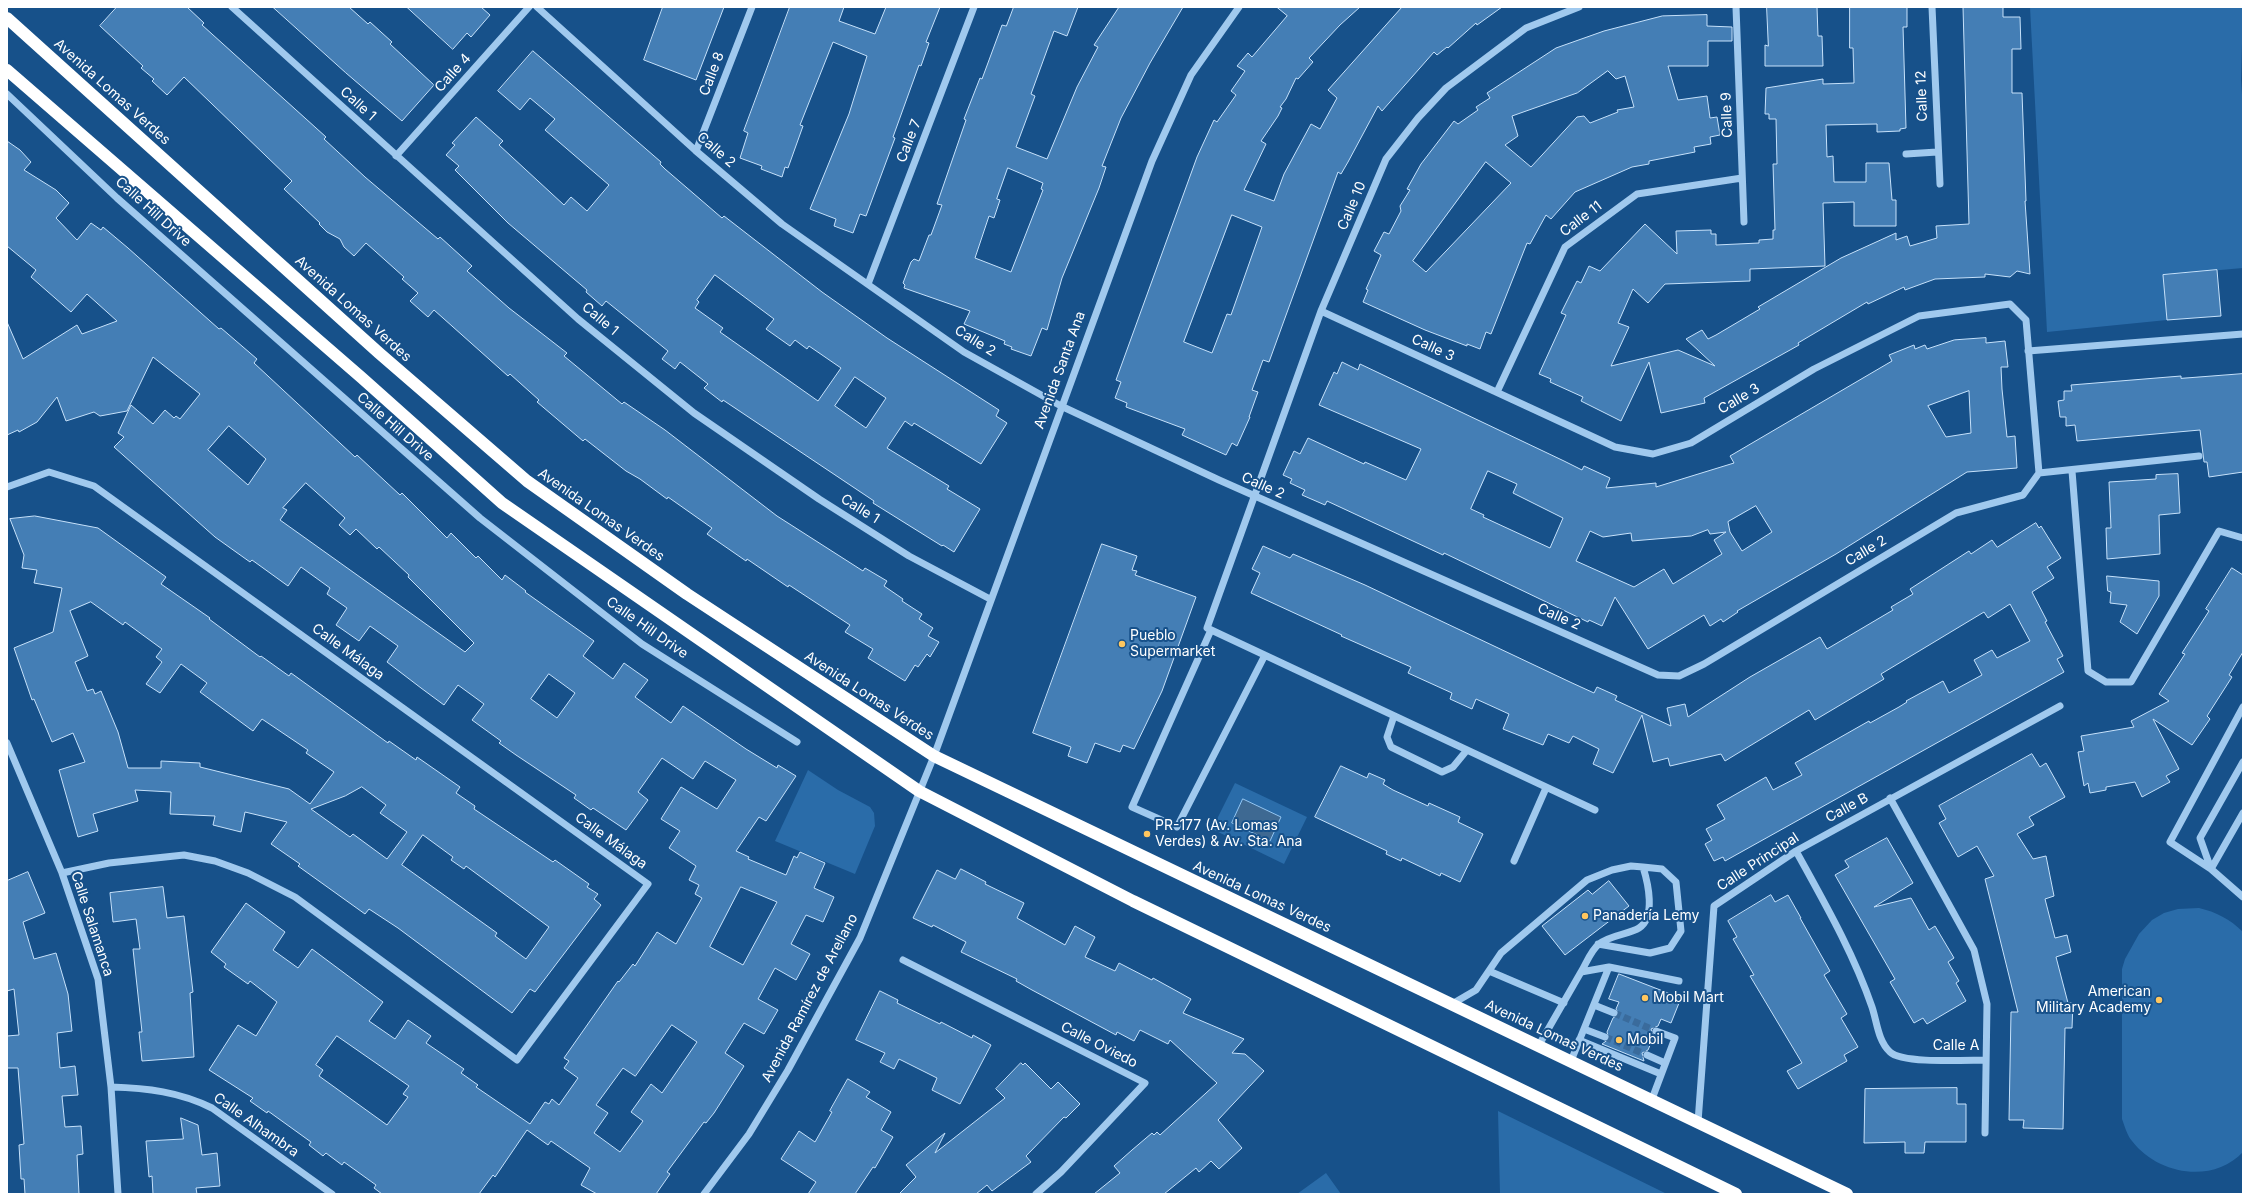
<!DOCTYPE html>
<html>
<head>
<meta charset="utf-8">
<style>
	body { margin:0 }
	#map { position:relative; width:2250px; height:1201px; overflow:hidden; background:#17518a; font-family:Inter,sans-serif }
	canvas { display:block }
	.frame { position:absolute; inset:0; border:8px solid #fff; pointer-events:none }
</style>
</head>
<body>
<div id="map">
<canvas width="2250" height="1201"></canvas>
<div class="frame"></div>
</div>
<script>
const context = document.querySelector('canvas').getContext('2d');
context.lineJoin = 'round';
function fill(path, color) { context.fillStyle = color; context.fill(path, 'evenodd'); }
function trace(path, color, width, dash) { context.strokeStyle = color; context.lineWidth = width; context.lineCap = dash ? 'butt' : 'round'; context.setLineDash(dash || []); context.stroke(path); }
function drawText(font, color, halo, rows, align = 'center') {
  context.font = font + ' Inter,sans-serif'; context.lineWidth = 4; context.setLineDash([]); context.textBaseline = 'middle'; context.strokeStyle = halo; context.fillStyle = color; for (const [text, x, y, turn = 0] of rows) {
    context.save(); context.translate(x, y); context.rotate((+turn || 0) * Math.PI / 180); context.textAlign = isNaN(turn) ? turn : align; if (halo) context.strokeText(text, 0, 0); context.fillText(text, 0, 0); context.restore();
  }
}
const green = new Path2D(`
	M2030 7H2243L2241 80 2243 109V268L2163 275 2167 320 2047 332Z
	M808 770 838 790 870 807 874 813 875 826 855 874 775 841Z
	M1235 783 1307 817 1284 864 1212 829Z
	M2199 908C2216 912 2230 919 2243 932V1152C2213 1184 2158 1175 2132 1141 2127 1135 2125 1127 2122 1119V969L2125 959 2139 934 2152 920 2164 913 2178 909Z
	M1498 1111 1667 1194H1500Z
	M1326 1173 1341 1194H1297Z`);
const water = new Path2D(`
	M1243 799 1281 817 1270 841 1232 823Z`);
const building = new Path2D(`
	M117 7H187L204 23 202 25 326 137 324 139 365 177 438 239 440 237 472 266 467 271 509 308 567 353 564 356 622 404 624 402 665 430 777 516 863 571 865 568 887 581 884 586 903 599 902 601 922 614 919 619 933 628 928 636 939 642 930 657 927 654 918 667 915 665 905 681 868 658 873 649 845 632 850 625 789 585 788 587 747 559 746 561 707 534 712 528 668 497 667 499 640 479 626 471 585 439 583 441 537 402 539 400 510 374 508 376 434 310 428 317 410 301 418 293 402 279 404 277 366 243 354 256 344 247 340 239 327 232 319 224 320 223 284 189 292 181 184 77 167 95 152 81 154 79 141 68 143 66 100 26Z
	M273 7H349L368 24 370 22 392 42 390 44 434 85 402 121 346 73Z
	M407 7H481L490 15 471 37 467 33 453 49Z
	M663 7H724L696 80 644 60Z
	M790 7H844L839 21 875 34 886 7H940L926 42 929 43 921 66 919 65 893 137 895 138 866 216 860 214 853 233 834 226 836 219 810 209 849 114 867 56 833 42 800 125 803 126 788 168 785 167 782 177 761 169 762 166 740 158 748 133 744 131Z
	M1014 7H1078L1067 36 1054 31 1031 94 1035 96 1016 147 1047 159 1077 87 1098 47 1094 45 1119 7H1183L1150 63 1121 118 1102 166 1106 167 1099 188 1062 278 1047 330 1042 328 1031 356 1011 349 1012 347 1004 344 1005 341 964 324 970 311 904 288 905 285 903 283 911 262 914 259 919 261 929 235H931L942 205 937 204 966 120 964 119 980 78 982 79 1002 25 1006 26ZM1008 168 1043 183 1041 189 1043 190 1011 272 975 258 989 216 994 218 1000 200 997 199Z
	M1277 7H1360L1340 25 1309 58 1313 62 1298 79 1296 78 1286 99 1280 107 1282 108 1278 116 1261 141 1266 144 1244 190 1274 201 1284 174 1311 124 1320 129 1337 98 1328 90 1402 7H1502L1477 25 1476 23 1448 48 1447 47 1437 55 1434 52 1382 111 1378 106 1348 162 1341 174 1338 172 1269 362 1263 360 1252 390 1258 392 1249 417H1250L1237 446 1232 443 1226 455 1182 435 1185 429 1126 407 1127 403 1115 398 1121 382 1116 380 1197 157 1214 120 1217 122 1236 95 1231 91 1245 71 1237 66 1248 53 1252 57 1287 16ZM1232 215 1262 227 1231 315 1227 314 1212 353 1184 342Z
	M1767 7H1817L1818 36H1822L1823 66H1765V45L1768 46Z
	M1850 7H1907V27H1903L1906 128 1900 129V131L1877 132V124L1826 125 1827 157 1833 156 1834 182H1866V163H1889L1892 200H1896V226H1854V202L1823 203 1825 266 1750 269V281L1665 284 1648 303 1633 289 1618 323 1629 327 1611 366 1678 350 1715 366 1686 339 1702 330 1708 339 1716 335 1760 309 1758 307 1841 258 1896 233V240L1907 236 1910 246 1937 238 1936 226 1969 224 1963 7H2003V17H2020L2021 49H2012V93H2022L2026 201H2025L2030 274 2017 271 2010 277 1985 274V277L1935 279 1905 290 1904 287 1868 304 1867 302 1798 343 1799 345 1704 398 1705 403 1661 413 1649 362 1621 421 1581 401 1583 397 1550 382 1551 379 1539 374 1566 315 1561 313 1577 281 1581 283 1589 266 1600 271 1645 224 1677 254 1676 231 1711 230V234H1716V245L1759 243V240L1773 239V230H1775L1773 164H1777L1776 119H1769V114H1765L1766 88 1823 79V84L1854 83 1853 48H1850Z
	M1707 15V26L1732 27V41H1708V66H1668L1678 100 1707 96 1710 118 1717 117 1720 135 1710 137 1711 144 1694 147 1695 152 1649 161V164L1632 167 1575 192 1551 219 1546 215 1530 244 1527 243 1491 334 1486 332 1480 349 1467 344V346L1425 330 1363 302 1368 290 1366 289 1381 255 1374 251 1384 232 1389 234 1401 211 1400 206 1410 190 1407 189 1421 164 1454 121 1458 124 1478 110 1476 107 1490 98 1487 93 1556 48 1604 31 1662 16ZM1608 71 1616 79 1625 76 1634 107 1617 110 1618 112 1590 123 1584 116 1577 117 1531 167 1505 145 1518 136 1512 116 1577 93ZM1486 162 1511 183 1426 272 1413 261Z
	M533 51 661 162 660 164 665 169 722 218 724 216 822 292 887 338 999 410 996 416 1007 423 981 464 914 423 912 426 905 421 887 448 949 486 947 489 980 509 954 552 943 545 942 546 873 503 874 501 723 400 722 402 704 388 708 384 680 362 675 369 662 359 668 351 606 301 602 306 586 292 587 290 508 223 455 170 459 166 446 155 455 145 452 143 476 117 503 141 499 145 564 205 571 197 587 211 609 185 545 130 555 119 530 98 520 110 498 91ZM715 275 774 319 766 329 790 346 795 340 807 349 809 346 841 368 818 401 720 332 723 328 695 308 699 302 697 300ZM855 377 886 398 866 428 835 406Z
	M7 141 20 150 31 162 24 170 56 190 69 203 56 218 77 240 91 223 101 230 103 227 128 248 219 329 221 328 257 359 254 363 355 457 357 455 400 495 402 493 447 538 451 533 476 558 478 556 502 580 505 575 526 591 525 592 594 641 583 656 613 679 624 663 648 680 635 697 671 723 683 706 746 749 777 768 778 765 796 776 766 821 759 817 736 851 749 857 748 859 786 875 794 856 797 858 800 852 825 863 814 888 834 897 823 922 806 915 791 944 810 954 796 980 775 968 758 999 778 1010 764 1034 744 1023 725 1053 744 1066 714 1113 706 1123 704 1122 667 1172 670 1174 656 1194H597L581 1185 590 1168 551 1141 548 1145 527 1130 495 1177 493 1175 479 1194H382L374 1188 376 1185 344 1162 342 1165 326 1153 323 1156 309 1145 311 1142 268 1111 267 1113 250 1101 253 1098 209 1070 238 1025 256 1036 277 1002 250 981 248 984 224 967 226 964 211 952 246 903 285 932 273 950 298 968 312 949 383 1002 369 1021 395 1039 408 1020 431 1036 426 1043 464 1069 461 1073 478 1085 476 1087 530 1124 545 1102 549 1104 552 1099 559 1105 578 1078 564 1068 569 1061 564 1058 618 981 619 982 633 964 635 966 657 932 676 944 702 898 695 894 699 885 689 880 696 866 669 848 680 831 661 819 681 787 717 809 736 780 705 761 693 779 662 758 638 792 648 800 626 830 593 808 591 810 574 798 576 795 516 755 499 743 501 741 472 720 484 704 458 685 444 705 421 688 387 662 398 646 370 626 359 641 336 625 347 608 327 594 330 588 301 567 288 586 252 560 250 562 215 537 114 447 124 437 118 433 131 405 153 424 165 410 174 418 176 416 180 419 200 394 153 357 127 411 100 416 94 412 66 421 57 397 37 422 19 432 18 430 7 435V322L23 359 77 325 82 334 117 321 87 294 71 312 31 277 36 270 7 246ZM229 426 266 459 248 485 208 450ZM306 483 345 518 339 525 350 535 356 529 377 549 379 547 409 575 408 577 474 643 465 652 280 520 287 510 283 508ZM549 674 575 693 557 718 531 699ZM741 887 777 902 743 965 710 947ZM672 1025 697 1042 662 1093 651 1084 631 1112 643 1121 620 1152 594 1133 608 1113 596 1105 623 1068 635 1076ZM337 1036 409 1086 403 1094 408 1097 387 1125 319 1076 323 1070 316 1065Z
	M2217 270 2221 316 2167 320 2163 275Z
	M1986 338V343L2005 341 2008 367H2001L2002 389 2007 437 2015 436 2017 468 1967 472 1836 554 1737 611 1738 612 1723 622 1721 619 1710 626 1704 615 1648 649 1615 597 1602 626 1589 620 1588 622 1444 553 1443 555 1327 501 1325 505 1302 495 1305 490 1290 483 1292 479 1283 475 1294 451 1300 454 1308 438 1364 464 1365 462 1406 480 1421 449 1319 405 1334 372 1337 374 1342 362 1358 370 1360 364 1564 461 1582 470 1584 466 1610 478 1606 488 1656 483V487L1734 463 1730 456 1892 361 1889 355 1914 345 1915 349 1925 345 1927 349 1954 340ZM1969 391 1971 433 1946 437 1928 406ZM1488 471 1517 484 1513 493 1563 518 1550 548 1483 517 1484 515 1471 509ZM1756 506 1772 532 1742 551 1730 532 1728 522ZM1708 530 1710 534 1726 532 1714 540 1722 554 1673 584 1664 569 1634 587 1576 561 1590 531 1603 537 1631 533 1632 541 1691 536Z
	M2243 374V472L2209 477 2207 462H2204L2200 430 2077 441 2075 425 2066 426V417H2060L2058 401 2064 400V391H2072L2071 385 2181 376V378Z
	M2178 474 2180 513 2159 515 2160 554 2107 559 2106 528H2111L2109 482 2156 479V475Z
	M35 516 98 528 166 577 161 584 210 618 209 619 260 657 261 656 289 676 291 673 388 743 389 741 416 760 417 757 460 787 456 793 475 806 474 809 553 862 555 860 589 884 587 887 598 894 594 899 601 905 535 992 530 989 512 1013 398 928 369 909 365 914 298 866 300 864 271 844 287 822 245 812 241 832 213 825 215 816 170 814 171 792 135 790 138 801 93 814 98 831 78 837 59 770 85 762 73 733 52 742 34 699 32 700 14 648 53 632 62 588 34 583 37 570 22 568 24 555 10 519ZM91 602 123 625 125 622 162 649 156 657 162 662 146 684 160 693 181 664 207 683 200 692 253 731 262 719 308 750 306 753 334 772 310 804 289 789 200 767V763L161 761V768H128L118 732 101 691 95 694 93 689 87 691 75 662 88 656 70 611ZM362 787 386 805 380 813 407 832 387 859 353 834 350 837 311 809 345 796ZM423 835 453 857 451 860 464 869 466 866 549 927 526 959 495 936 497 933 402 865Z
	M2036 523 2039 528 2041 526 2061 558 2047 567 2054 578 2032 592 2047 621 2045 622 2063 656 2057 659 2064 672 1725 861 1723 857 1714 861 1705 844 1712 840 1706 829 1725 819 1717 805 1766 777 1773 790 1802 775 1795 763 1869 721 1870 723 1899 707 1907 702 1906 701 1943 681 1949 693 1982 675 1974 660 1992 650 1997 658 2030 641 2010 604 1988 618 1984 612 1881 674 1884 679 1815 720 1809 710 1725 761 1721 754 1670 766 1668 758 1653 762 1642 715 1613 773 1593 764 1599 749 1573 736 1569 743 1548 734 1543 745 1503 729 1509 714 1476 699 1472 709 1450 699 1452 693 1408 673 1411 667 1341 636 1342 635 1251 593 1260 573 1252 569 1263 546 1290 558 1293 554 1365 585 1570 682 1594 693 1597 687 1617 696 1615 700 1671 726 1667 708 1685 704 1688 717 1750 677 1820 637 1827 649 1893 610 1891 607 1913 594 1910 589 1969 551 1971 554 1992 540 1997 547Z
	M1102 544 1137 556 1132 570 1137 571 1135 575 1196 597 1162 691 1134 749 1123 745 1120 752 1095 743 1087 763 1068 756 1071 747 1033 733Z
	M2232 568 2243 575V652L2229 675 2232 677 2207 716 2210 719 2192 745 2153 719 2179 769 2166 776 2170 782 2142 797 2135 782 2106 787V790L2090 793 2088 783 2084 786 2078 752 2084 751 2081 736 2134 727 2131 721 2169 701 2159 694 2185 654 2182 653 2209 611 2206 609Z
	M2107 576 2159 581V596L2137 634 2120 622 2127 605 2110 603 2111 592 2108 591Z
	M2032 754 2040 767 2046 763 2065 797 2029 817 2034 825 2017 834 2033 859 2046 856 2054 896 2045 899 2055 938 2067 935 2071 952 2056 957 2068 1003H2073L2072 1028H2065L2063 1129 2023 1128 2024 1120H2009L2011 1012H2018L1985 879 1994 876 1977 846 1958 857 1939 823 1946 819 1939 806Z
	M1341 766 1367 778 1369 773 1385 780 1383 784 1393 790 1428 806 1429 803 1460 817 1458 822 1483 834 1460 882 1441 873 1440 876 1402 858 1401 861 1386 854 1387 851 1315 817Z
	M1887 838 1913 883 1874 907 1911 898 1929 930 1935 926 1954 958 1948 962 1959 981 1956 983 1966 1001 1927 1024 1923 1018 1914 1023 1890 982 1895 979 1835 875 1849 867 1845 861Z
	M961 869 986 882 985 884 1024 903 1017 918 1065 945 1075 926 1095 937 1085 957 1115 971 1119 963 1152 980 1153 978 1191 999 1183 1013 1244 1039 1232 1053 1245 1054 1264 1071 1218 1120 1242 1148 1219 1169 1211 1161 1199 1172 1196 1168 1164 1194H1094L1120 1173 1114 1166 1132 1150 1152 1133 1154 1135 1157 1132 1160 1135 1217 1083 1170 1040 1168 1044 1140 1030 1134 1041 1117 1032 1116 1035 1032 990 1016 981 1017 979 961 952 966 942 933 925 932 927 913 918 937 870 955 879Z
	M28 872 45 913 23 922 34 959 56 953 68 994 72 1031 57 1033 60 1068 75 1066 78 1095 62 1096 65 1127 81 1126 83 1154 77 1155 79 1194H25L24 1179H21L19 1145 24 1144 18 1068H7V1036L19 1035 14 989 7 991V881Z
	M1609 881 1629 906 1565 955 1542 926 1588 890 1592 894Z
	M163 887 167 918 184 916 193 992 190 993 194 1057 142 1061 139 1032H142L133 949H140L136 919 113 922 110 893Z
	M1771 895 1775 902 1788 895 1801 918H1800L1830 971 1824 975 1847 1014 1841 1018 1858 1047 1844 1055 1847 1061 1798 1089 1787 1071 1802 1063 1750 976 1754 975 1733 939 1737 937 1728 921Z
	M1619 974 1681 998 1671 1023 1661 1019 1658 1026 1651 1029 1654 1036 1648 1050 1642 1053 1644 1061 1602 1044 1609 1039 1607 1032 1613 1018 1619 1014 1616 1009 1619 1002 1609 999Z
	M880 991 898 1000 897 1003 940 1024 941 1022 972 1038 973 1035 991 1045 960 1104 932 1090 937 1078 899 1059 894 1069 880 1062 885 1053 856 1040Z
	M1021 1063 1023 1065 1025 1063 1051 1089 1058 1082 1080 1104 1066 1118 1064 1117 1026 1156 1031 1162 992 1191 987 1185 976 1194H899L916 1177 906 1165 945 1133 935 1153 1005 1098 996 1089Z
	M848 1079 870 1092 866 1097 891 1112 881 1130 893 1137 875 1168 873 1167 855 1194H808L816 1182 781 1159 799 1131 815 1142 832 1112 830 1111Z
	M1957 1088V1104H1966V1142H1925L1924 1153H1905V1142L1864 1143 1865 1089Z
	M181 1118 198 1125 202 1155 217 1153 220 1186 196 1188 197 1194H153L152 1176 149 1177 146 1141 183 1139Z`);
const minorTunnel = new Path2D(`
	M1614 1013 1656 1031
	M1605 1037 1647 1055`);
const minor = new Path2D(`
	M232 7 578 319 694 413 819 499 909 556 990 599
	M537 7 696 151 782 224 964 352 1061 406 1219 480 1658 675 1679 676 1704 664 1956 513 2023 495 2039 473
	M1579 7 1526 28 1446 88 1418 118 1386 159 1321 311 1207 628 1595 810
	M1736 7 1744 222
	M1932 7 1940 184
	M7 94 117 198 480 518 642 644 797 742
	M696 151 752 7
	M1906 154 1937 152
	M396 156 529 7
	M868 284 974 7
	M1321 311 1615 447 1653 454 1691 443 1814 369 1919 316 2010 304 2026 320 2039 473
	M2028 351 2243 334
	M1497 392 1565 247 1637 194 1742 178
	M2072 471 2088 671 2106 682H2131L2219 531 2243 538
	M2039 473 2199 456
	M7 487 49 472 94 486 648 884 517 1060 295 897 248 873 215 861 184 855 109 863 62 873
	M1211 630 1132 807 1177 827 1265 655
	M2243 707 2170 842 2211 869 2243 813
	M1394 716 1387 737 1391 747 1442 772 1453 767 1467 750
	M7 743 62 873 98 979 111 1087 118 1194
	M2243 762 2200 838 2211 869 2243 897
	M1890 798 1974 950 1987 1004 1985 1133
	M1796 851C1824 902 1853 952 1872 1007 1877 1022 1878 1041 1890 1052 1902 1064 1967 1060 1986 1060
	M1514 861 1546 788
	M1598 944 1650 953 1670 948 1681 931 1676 882 1662 869 1643 867
	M903 960 1145 1083 1061 1172 1036 1194
	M1489 971 1564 1003
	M1452 1004 1476 990 1501 953 1587 880 1612 870 1631 866 1643 867C1648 883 1656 917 1639 928 1630 934 1610 935 1599 944 1591 950 1586 964 1581 972
	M1594 1005 1614 1013
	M1584 1029 1605 1037
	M1579 1040 1661 1074
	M1539 1045 1581 972 1609 967 1679 981
	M1647 1055 1665 1063
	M1571 1061 1609 967
	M111 1087C147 1088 180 1092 212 1108L332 1194
	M1652 1099 1675 1038 1656 1031
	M1698 1122 1714 906 1796 851 2060 706
	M704 1194 749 1134 788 1070 860 938 934 756 1152 161 1191 75 1239 7`);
const highway = new Path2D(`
	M7 18 379 353 527 481 687 594 934 756 1847 1194
	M7 70 362 378 502 503 919 791 1133 901 1736 1194`);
const markers = [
	[1122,644,4,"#ffc65e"],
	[1147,834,4,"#ffc65e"],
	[1585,916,4,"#ffc65e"],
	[1645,998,4,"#ffc65e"],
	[2159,1000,4,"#ffc65e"],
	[1619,1040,4,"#ffc65e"]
];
const streetNames = [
	["Calle 4",453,73,-48],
	["Calle 8",712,74,-69],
	["Avenida Lomas Verdes",112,92,42],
	["Calle 12",1922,96,-92],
	["Calle 1",358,104,42],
	["Calle 9",1727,115,-92],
	["Calle 7",909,141,-69],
	["Calle 2",716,150,41],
	["Calle 10",1352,206,-67],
	["Calle Hill Drive",153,212,42],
	["Calle 11",1581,219,-37],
	["Avenida Lomas Verdes",353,309,42],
	["Calle 1",600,319,40],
	["Calle 2",975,341,32],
	["Calle 3",1433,348,25],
	["Avenida Santa Ana",1060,370,-70],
	["Calle 3",1739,399,-31],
	["Calle Hill Drive",395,427,41],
	["Calle 2",1263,486,24],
	["Calle 1",860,509,32],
	["Avenida Lomas Verdes",601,515,35],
	["Calle 2",1866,551,-31],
	["Calle 2",1559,617,24],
	["Calle Hill Drive",647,628,35],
	["Calle Málaga",348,652,36],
	["Avenida Lomas Verdes",869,696,33],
	["Calle B",1847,808,-29],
	["Calle Málaga",611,841,36],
	["Calle Principal",1758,862,-33],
	["Avenida Lomas Verdes",1262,897,25],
	["Calle Salamanca",92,924,72],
	["Avenida Ramírez de Arellano",810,998,-62],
	["Avenida Lomas Verdes",1554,1036,25],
	["Calle Oviedo",1099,1045,27],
	["Calle A",1956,1046],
	["Calle Alhambra",256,1125,35]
];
const poiNames = [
	["Pueblo",1130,636],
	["Supermarket",1130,652],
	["PR-177 (Av. Lomas",1155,826],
	["Verdes) & Av. Sta. Ana",1155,842],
	["Panadería Lemy",1593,916],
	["American",2151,992,"right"],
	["Military Academy",2151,1008,"right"],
	["Mobil Mart",1653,998],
	["Mobil",1627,1040]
];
fill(green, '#2a6ca9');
fill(water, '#3e6992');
trace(water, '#93c5f1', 1);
fill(building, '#447eb5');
trace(building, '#c6e1fa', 1);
trace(minorTunnel, '#3a6b9c', 7, [7, 3.5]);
trace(minor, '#a0c9ee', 7);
trace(highway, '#fff', 12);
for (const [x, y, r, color] of markers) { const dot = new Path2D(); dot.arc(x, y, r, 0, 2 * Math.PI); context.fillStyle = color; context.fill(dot); trace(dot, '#17518a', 1.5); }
drawText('14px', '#fff', '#17518a', streetNames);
drawText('14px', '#fff', '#17518a', poiNames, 'left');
</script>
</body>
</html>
